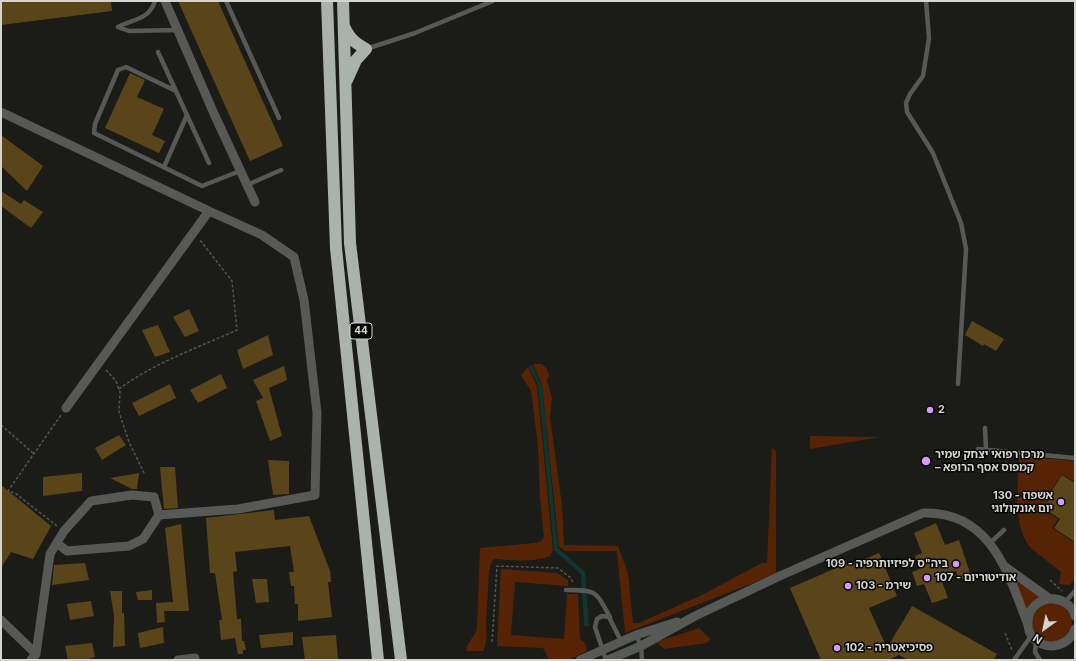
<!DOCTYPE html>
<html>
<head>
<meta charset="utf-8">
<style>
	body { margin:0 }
	#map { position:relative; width:1076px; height:661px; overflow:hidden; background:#1b1c17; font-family:Inter,sans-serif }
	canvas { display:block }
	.frame { position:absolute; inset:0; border:2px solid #d4d5d1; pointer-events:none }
	.north { position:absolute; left:1024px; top:609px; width:40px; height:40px; -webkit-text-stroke:3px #060605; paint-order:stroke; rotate:213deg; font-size:11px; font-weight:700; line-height:16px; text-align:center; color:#d4d5d1 }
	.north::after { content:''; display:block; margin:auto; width:14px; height:18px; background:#d4d5d1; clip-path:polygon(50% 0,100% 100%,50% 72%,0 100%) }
</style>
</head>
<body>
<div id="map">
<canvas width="1076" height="661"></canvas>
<div class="frame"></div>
<div class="north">N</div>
</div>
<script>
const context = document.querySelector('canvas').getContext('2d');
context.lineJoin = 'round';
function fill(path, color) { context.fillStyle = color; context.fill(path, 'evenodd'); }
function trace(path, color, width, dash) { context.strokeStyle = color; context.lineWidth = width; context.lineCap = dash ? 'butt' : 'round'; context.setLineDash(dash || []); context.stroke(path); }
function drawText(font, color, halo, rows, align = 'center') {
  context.font = font + ' Inter,"Noto Sans Hebrew",sans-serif'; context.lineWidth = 3; context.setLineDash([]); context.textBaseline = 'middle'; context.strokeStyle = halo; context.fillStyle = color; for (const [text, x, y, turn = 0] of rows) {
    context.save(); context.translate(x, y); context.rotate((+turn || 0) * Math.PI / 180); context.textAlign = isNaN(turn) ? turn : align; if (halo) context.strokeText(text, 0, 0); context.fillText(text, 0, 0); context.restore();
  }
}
const green = new Path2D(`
	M533 364H542L546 368 549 374 547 381 552 398 550 417 562 506 564 545 618 546 628 573 633 623H639L702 595 762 563H767L772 448 776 451V574L625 633 617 551H565L559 547 542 385Z
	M528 367 537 386 553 550 550 556C532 563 513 560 495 559L492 561 489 571 486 626C487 634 487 644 483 651H466L467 646 477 630 480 548 535 543 541 541 544 537 540 497 538 446 531 391 521 375Z
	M810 436 880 437 810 449Z
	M1019 456 1075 461V482L1062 474 1048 495 1050 496 1042 509 1058 519 1052 528 1075 543V578L1070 585 1059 584 1061 572C1052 564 1041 557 1032 549 1011 528 1019 482 1019 456Z
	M501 569 557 573 568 580V586L515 582 511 635 564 639 567 594H578L580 639 585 643 587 651 568 660H549L543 648 497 646Z
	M1008 570 1047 598 1028 613Z
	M1061 602C1076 624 1076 622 1060 643L1038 640 1030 624 1039 604Z
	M699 628 710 639 707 643 664 649 656 642Z`);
const water = new Path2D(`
	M530 365H532L542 386 558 548 585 572 589 626H584L581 574 554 550 538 386 529 367Z`);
const building = new Path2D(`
	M1 1H111L112 11 1 25Z
	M178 1H218L283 146 250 161Z
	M130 73 145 80 137 97 164 109 152 135 165 141 159 153 105 128Z
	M1 135 43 166 27 191 1 166Z
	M1 191 21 204 24 200 43 212 31 228 1 206Z
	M189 309 199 331 185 337 173 317Z
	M972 321 1004 339 996 351 984 344 983 346 965 335Z
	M158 325 170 352 155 357 142 330Z
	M268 335 273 355 243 369 237 350Z
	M284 366 287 380 269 388 282 436 270 441 256 401 263 398 253 380Z
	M221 374 227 388 198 403 190 390Z
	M170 384 176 398 139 416 132 403Z
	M119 435 126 445 102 460 95 448Z
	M268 460 289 461V494L273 495Z
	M160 467H175L178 508 164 509Z
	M82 473V491L43 496V477Z
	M139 473 137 489H132L110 478Z
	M1062 475 1075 483V542L1054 528 1060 519 1043 508 1051 496 1049 495Z
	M1 485 51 526 33 559 11 552 1 568Z
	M274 510 275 520 309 516 330 571 331 582H328L332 617 298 621V604H295L294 586H291L289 572H294L290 546 235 552 237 571 233 572 237 619H241L242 641H244L246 650H243V654H238L235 638 221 640 219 620H222L215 573H210L206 518Z
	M936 523 945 545 959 540 971 576 959 580 956 571 940 576 948 598 932 603 924 584 917 586 912 572 920 569 915 556 922 553 914 533Z
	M181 524 189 611H164L165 622 157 623 156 603 173 602 165 528Z
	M879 553 897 596 869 608 887 648 912 606 997 654 993 660H908L899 655 888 660H821L790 588 850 562 851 565Z
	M85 563 89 580 52 585 54 565Z
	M252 579H267L269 602 256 603Z
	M152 590V600H138L136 592Z
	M110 591H122V613H124L125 646 113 647 114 616Z
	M91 601 94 616 70 620 67 604Z
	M163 627 164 643 140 648 138 633Z
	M293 632V645L261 648 259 635Z
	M336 635 338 660H305L302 637Z
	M92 643 95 657 85 660H68L65 646Z`);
const path = new Path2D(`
	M106 370 116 381 120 392 119 412 129 442 145 475
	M119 389C154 363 197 348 237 330L232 281 200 240
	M1 425 34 454
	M1006 465V459
	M57 526 15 493 8 491 61 415
	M1050 580 1062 591
	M1005 633 1012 650
	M492 642 497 566 558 568 571 578 573 583`);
const lane = new Path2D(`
	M226 1 279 118
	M926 1 929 38 923 76 910 94 906 103 907 112 933 153 961 223 966 249 958 384
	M118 27 129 31 177 30
	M118 27C133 19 149 20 155 1
	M366 49 415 33 493 1
	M158 52 209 163
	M176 91 126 67 118 70 95 124 94 133 202 186 240 171
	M164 167 187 115
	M247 185 281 170
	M985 428 986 449
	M978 449 1075 458
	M989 544 1004 530
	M566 590C598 590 595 591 610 617
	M1065 602 1075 591
	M636 635 641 646 642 660
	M1036 641 1035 652 1040 660
	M606 660 595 627 597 619 602 616 609 617 621 641
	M1014 660 1031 636`);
const street = new Path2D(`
	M165 1 215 116 255 202
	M1 112 209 211 66 408
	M57 543 67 551 129 546 143 539 159 515
	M1004 566 1050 599
	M1075 616C1068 591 1030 594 1028 621 1026 650 1066 655 1075 629
	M1 620 36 654
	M31 660 36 654 50 554 64 531 91 501 132 495 154 497 159 515 238 509 315 495 317 413 304 300 294 257 262 235 209 211
	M178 660 195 658
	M580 660 636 635 677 622
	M608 660 641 646 695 616 782 575 923 513C991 511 1008 573 1028 625`);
const highway = new Path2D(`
	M327 1 336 248 378 660
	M343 1 350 243 401 660
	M344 26C349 38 355 43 366 49L356 60 347 80`);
const markers = [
	[930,410,4,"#d09dff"],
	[926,461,5,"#d09dff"],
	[1061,502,4,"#d09dff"],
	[956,564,4,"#d09dff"],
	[927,578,4,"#d09dff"],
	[848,586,4,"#d09dff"],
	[837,648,4,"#d09dff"]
];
const shields = [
	[361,331,22]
];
const shieldNames = [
	["44",361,331]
];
const poiNames = [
	["2",938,410],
	["מרכז רפואי יצחק שמיר",935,455],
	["– קמפוס אסף הרופא",935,468],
	["130 - אשפוז",1053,496,"right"],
	["יום אונקולוגי",1053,509,"right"],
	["109 - ביה\"ס לפיזיותרפיה",948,564,"right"],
	["107 - אודיטוריום",935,578],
	["103 - שירמ",856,586],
	["102 - פסיכיאטריה",845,648]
];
fill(green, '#562404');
fill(water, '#0f3631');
fill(building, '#5a451a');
trace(path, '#53544f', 1.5, [3, 2]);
trace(lane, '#575957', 4.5);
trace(street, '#575957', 9);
trace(highway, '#abb1ac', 12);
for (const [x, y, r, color] of markers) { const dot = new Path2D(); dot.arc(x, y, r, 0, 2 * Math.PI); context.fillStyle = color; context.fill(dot); trace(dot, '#060605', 1.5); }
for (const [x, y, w] of shields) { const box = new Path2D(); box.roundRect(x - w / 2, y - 8, w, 16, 3); context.fillStyle = '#060605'; context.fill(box); trace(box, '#d4d5d1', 1); }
drawText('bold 10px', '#d4d5d1', null, shieldNames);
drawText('bold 11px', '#d4d5d1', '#060605', poiNames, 'left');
</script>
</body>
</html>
